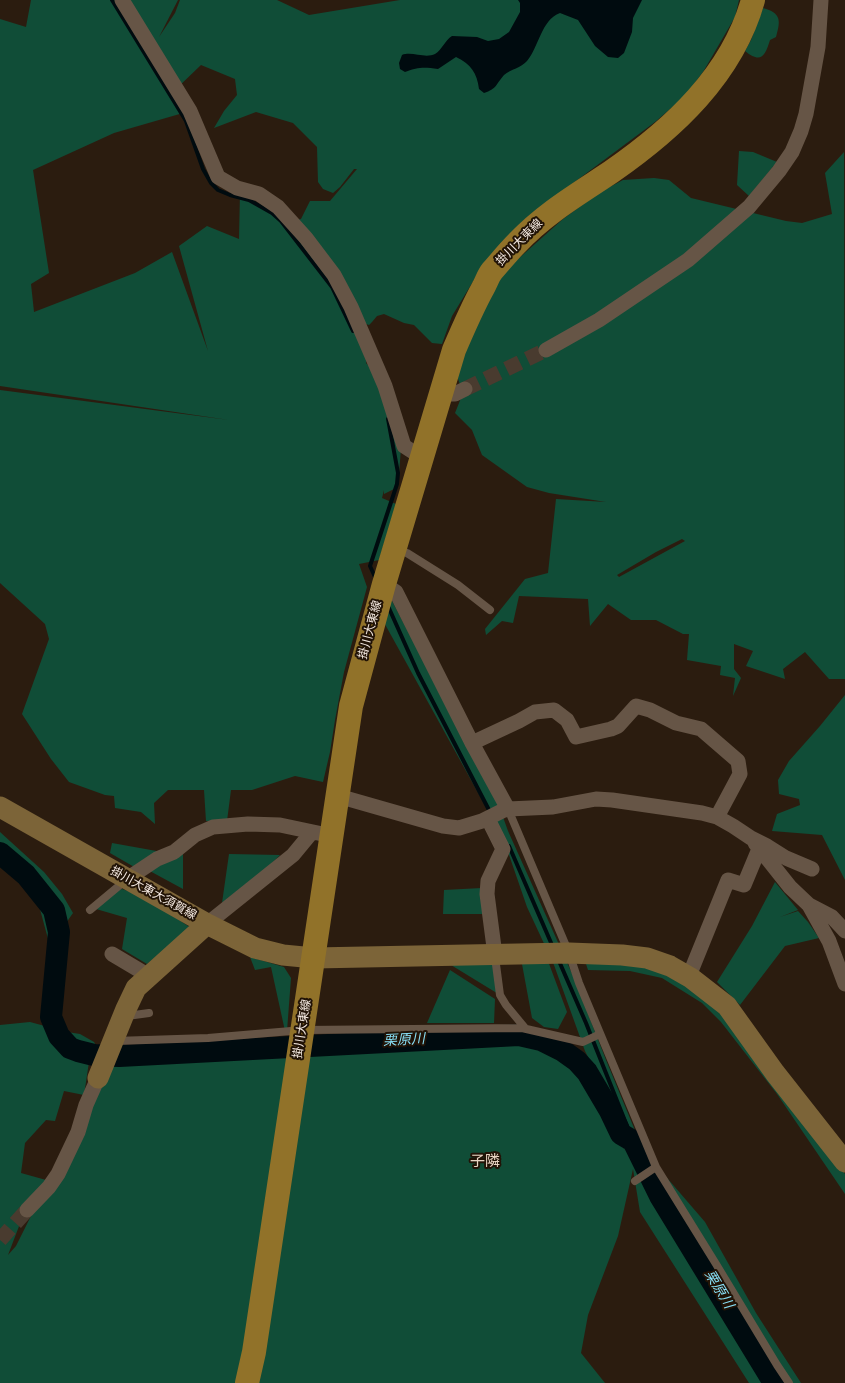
<!DOCTYPE html>
<html>
<head>
<meta charset="utf-8">
<style>
	body { margin:0 }
	canvas { display:block; background:#2b1c0f }
</style>
</head>
<body>
<canvas width="845" height="1383"></canvas>
<script>
const context = document.querySelector('canvas').getContext('2d');
context.lineJoin = 'round';
function fill(path, color) { context.fillStyle = color; context.fill(path, 'evenodd'); }
function trace(path, color, width, dash) { context.strokeStyle = color; context.lineWidth = width; context.lineCap = dash ? 'butt' : 'round'; context.setLineDash(dash || []); context.stroke(path); }
function drawText(font, color, halo, rows, align = 'center') {
  context.font = font + ' "Source Sans 3","Noto Sans JP",sans-serif'; context.lineWidth = 4; context.setLineDash([]); context.textBaseline = 'middle'; context.strokeStyle = halo; context.fillStyle = color; for (const [text, x, y, turn = 0] of rows) {
    context.save(); context.translate(x, y); context.rotate((+turn || 0) * Math.PI / 180); context.textAlign = isNaN(turn) ? turn : align; if (halo) context.strokeText(text, 0, 0); context.fillText(text, 0, 0); context.restore();
  }
}
const green = new Path2D(`
	M31 0H117L190 111 114 133 33 170 49 273 31 284 34 312 135 273 172 252 208 351 179 246 207 226 239 239 240 193 290 222 301 219 310 201H330L357 169H354L340 187 333 193 323 189 318 182 317 147 293 123 256 112 214 128 224 111 237 95 235 79 201 65 176 89 130 0H178L159 37 175 13 180 0H277L309 15 400 0H739L735 17 703 72 684 97 655 122 525 219 497 248 480 270 452 316 442 344 432 343 414 325 404 323 384 314 377 316 372 322 369 325 366 324 370 349 366 363 384 381 401 448 398 487 384 494V490L382 498 396 504 379 560 359 564 367 587 344 672 335 720 330 752 323 782 295 776 252 790H231L227 821H206L204 790H168L154 803 155 824 141 812 115 808 114 796 105 795 69 782 51 759 22 714 49 639 45 624 0 583V390L229 420 0 386V19L26 27Z
	M763 8C781 13 781 20 776 37L770 40C765 56 761 64 745 51L751 40Z
	M739 151 753 152 777 162 749 196 737 185Z
	M844 152 845 679H829L805 652 783 669 785 679 746 666 753 651 734 644V669L741 678 733 696 735 678 720 675 721 666 687 660 689 634H683L656 620H631L608 604 590 626 588 599 519 596 513 623 502 621 486 635 485 629 525 579 548 573 556 499 606 502 549 493 527 487 482 455 472 430 455 413 463 393 457 376 474 327 499 276 563 219 600 192 623 180 654 178 669 180 691 198 786 221 802 223 832 214 825 173ZM682 539 685 541 619 577 617 575 656 552Z
	M390 597 498 803 508 831 574 978 606 1060 643 1150 705 1222 756 1313 801 1383H749L640 1212 633 1169 618 1236 588 1315 581 1353 605 1383H0V1025L30 1022 67 1032 80 1034 94 1042 97 1047 94 1055 89 1062 84 1095 64 1091 55 1121 46 1120 25 1143 21 1173 46 1180 26 1208 8 1255 16 1246 108 1062 200 1055 278 1054 335 1046H390L428 1049 473 1043 516 1042 542 1044 562 1055 574 1064 591 1093 606 1116 625 1151 607 1112 599 1079 585 1051 554 965 527 907 507 849 492 818 381 617Z
	M845 695V880L822 835 772 831 777 814 800 805 799 799 779 794 778 780 789 761 820 726Z
	M0 832 44 872 62 894 73 913 50 946 38 902 30 889 0 865Z
	M112 843 162 852 136 868 110 853Z
	M183 852V889L148 870Z
	M229 854 280 855 267 868 222 903Z
	M775 882 798 910 780 917 798 911 808 922 819 938 785 946 740 1005 717 982 752 926Z
	M482 888 486 914H443L444 890Z
	M122 889 143 896 191 928 147 964 122 949 127 918 96 909 119 890Z
	M250 957 284 967 291 978 287 1031H285L271 967 255 970Z
	M548 961 567 1012 558 1029 544 1027 532 1018 522 964Z
	M585 961 649 968 688 985 728 1020 845 1174V1194L777 1094 721 1022 702 1003 662 978 630 971 588 970Z
	M497 962 500 995 451 965Z
	M450 970 495 999 494 1023H427Z`);
const water = new Path2D(`
	M518 0H642L633 18 632 32 624 53 618 58 608 57 595 46 578 20 560 13C541 20 539 47 527 61 521 68 511 69 504 75 496 84 497 89 484 93L479 89C477 73 471 64 456 57L438 69C424 67 418 67 405 72L400 69 399 63 402 55C412 51 425 59 435 54 442 50 445 40 452 36L477 37 488 41 499 39 509 32 520 12V3Z`);
const stream = new Path2D(`
	M112 0 186 121 203 169 211 183 218 190 230 195 249 200 272 213 281 221 332 287 353 331
	M375 577 370 566 397 484 398 473 388 419
	M388 606 418 673 490 812
	M509 846 552 945
	M559 961 586 1023 633 1141`);
const river = new Path2D(`
	M0 853 26 875 54 910 59 932 51 1017 59 1036 70 1048 78 1051 94 1055 119 1056 519 1035 541 1040 563 1051 577 1061 587 1072 610 1111 621 1134 633 1141 660 1196 774 1383`);
const streetTunnel = new Path2D(`
	M465 389 546 350
	M0 1240 27 1210`);
const lane = new Path2D(`
	M398 550 407 553 458 585 490 610
	M508 809 569 953 579 983 656 1167 716 1264 777 1365 789 1383
	M90 910 126 880
	M495 957 500 995 506 1005 525 1028
	M127 1016 149 1013
	M115 1041 208 1038 303 1030 522 1028 583 1042 600 1034
	M635 1181 656 1167`);
const street = new Path2D(`
	M122 0 190 111 218 177 237 188 259 194 278 207 306 238 334 275 351 307 385 386 404 446 421 457
	M546 350 599 320 688 260 749 207 779 171 792 152 801 131 806 114 818 47 821 0
	M440 394H455L465 389
	M384 584 396 592 472 743 508 809
	M472 743 519 721 535 712 554 710 567 720 576 737 611 729 618 726 636 706 650 710 676 723 701 729 738 761 740 774 717 817
	M338 796 443 826 459 828 482 821 502 811 508 809 553 807 596 799 612 800 702 813 717 817 733 826 751 838 767 846 786 858 812 869
	M488 819 503 849 488 881 487 894 495 955
	M755 843 790 887 809 905 832 917 845 931
	M127 879 157 859 174 852 195 835 213 827 248 824 280 825 332 836
	M809 905 829 941 845 984
	M207 924 293 855 312 832
	M112 954 149 976
	M689 976 728 880 744 885 759 849
	M27 1210 49 1187 58 1174 78 1132 86 1105 98 1078`);
const secondary = new Path2D(`
	M0 807 207 924 255 948 283 955 314 958 569 953 622 955 647 958 670 966 691 978 727 1006 775 1073 845 1162
	M98 1078 126 1009 136 988 207 924`);
const primary = new Path2D(`
	M247 1383 254 1352 351 706 384 584 454 350C463 329 472 308 483 288 486 283 488 276 492 271 500 262 508 252 517 243 544 214 578 194 611 172 673 129 732 75 753 0`);
const streetNames = [
	["掛川大東線",520,243,-45],
	["掛川大東線",371,630,-75],
	["掛川大東大須賀線",153,894,29],
	["掛川大東線",303,1029,-81]
];
const waterNames = [
	["栗原川",404,1041,-3],
	["栗原川",718,1290,59]
];
const quarterNames = [
	["子隣",485,1163]
];
fill(green, '#104d37');
fill(water, '#000b0f');
trace(stream, '#000b0f', 4);
trace(river, '#000b0f', 22);
trace(streetTunnel, '#493b2f', 15, [15, 8]);
trace(lane, '#665546', 8);
trace(street, '#665546', 15);
trace(secondary, '#7c6438', 21);
trace(primary, '#917229', 24);
drawText('12px', '#f6ebe3', '#211306', streetNames);
drawText('italic 14px', '#87def5', '#211306', waterNames);
drawText('15px', '#e8d4c3', '#211306', quarterNames);
</script>
</body>
</html>
